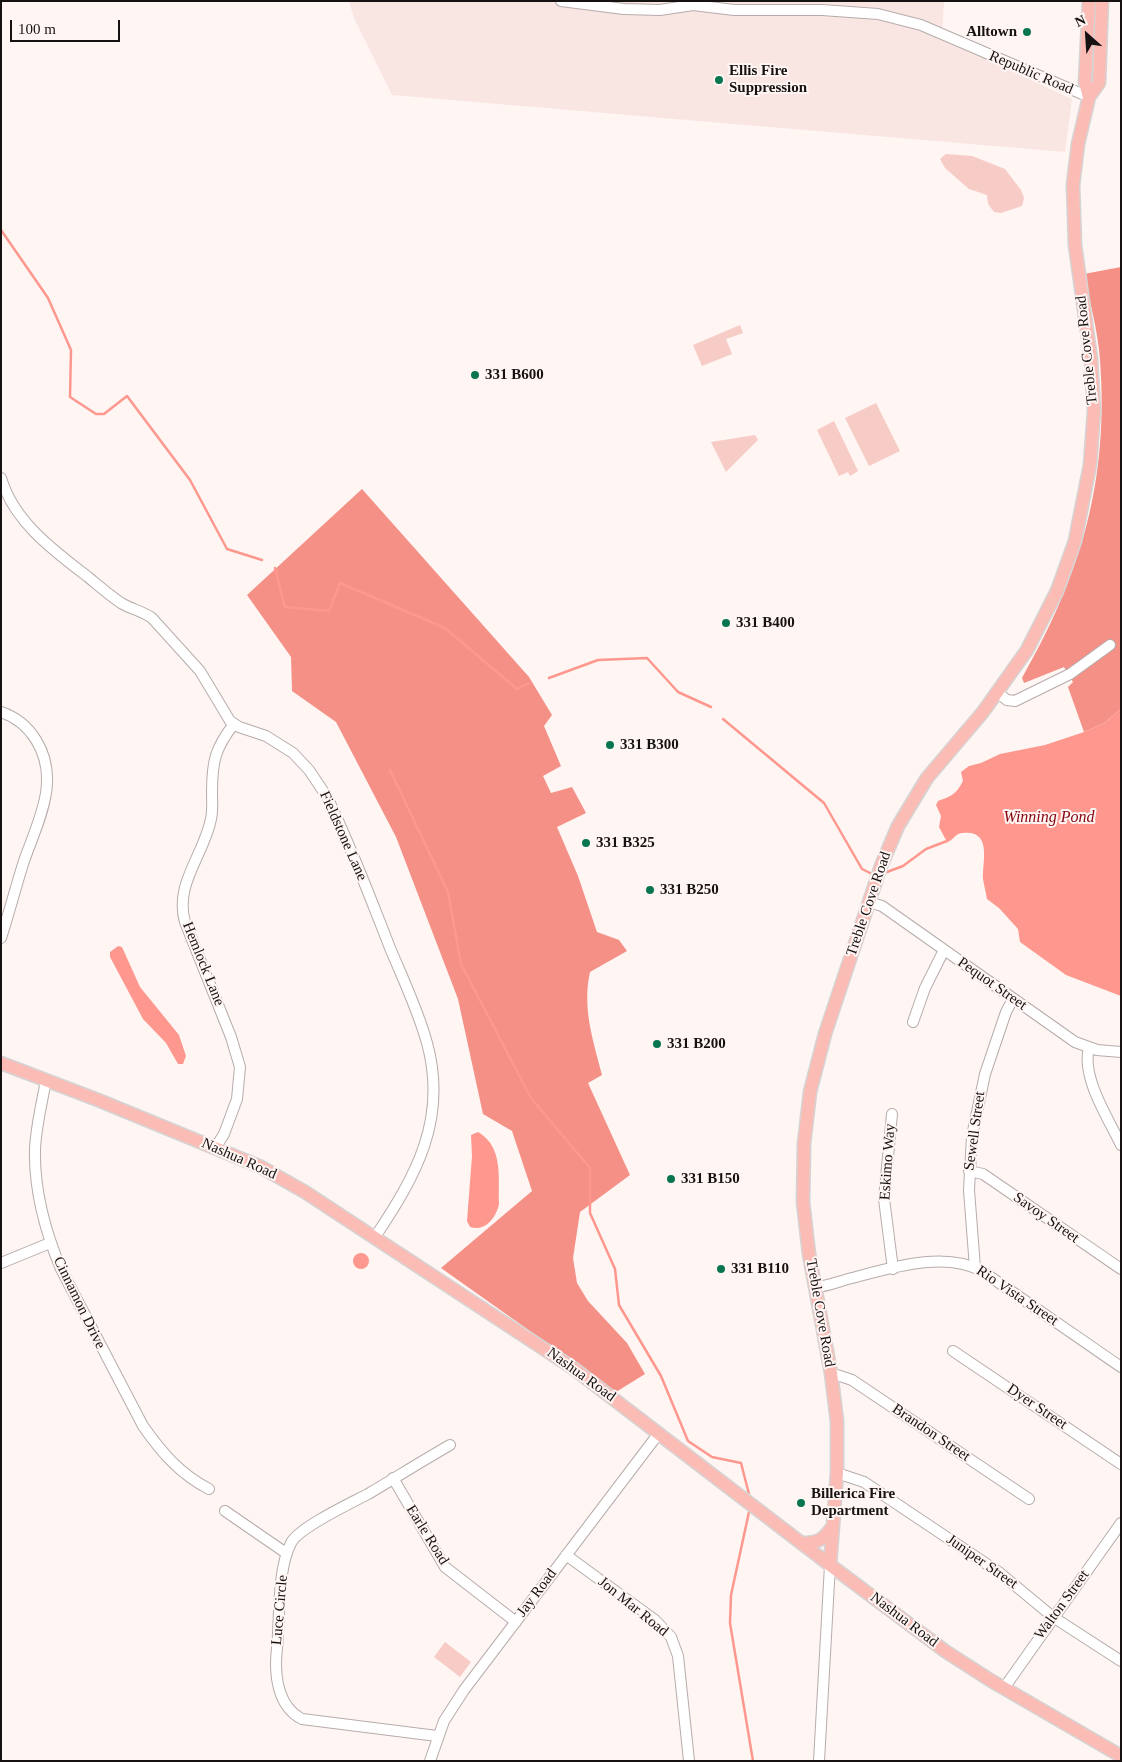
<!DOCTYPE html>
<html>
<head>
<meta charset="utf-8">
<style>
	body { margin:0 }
	#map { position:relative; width:1122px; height:1762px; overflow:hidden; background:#fff5f3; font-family:"Times New Roman",serif }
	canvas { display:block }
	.frame { position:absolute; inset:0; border:2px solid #161212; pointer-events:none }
	.north { position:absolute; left:1062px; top:10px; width:50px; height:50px; -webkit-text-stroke:4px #fff5f3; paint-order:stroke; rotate:334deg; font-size:14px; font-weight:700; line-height:20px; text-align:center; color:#161212 }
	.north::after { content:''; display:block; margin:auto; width:18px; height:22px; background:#161212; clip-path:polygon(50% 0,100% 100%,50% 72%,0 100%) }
	.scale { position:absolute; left:10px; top:20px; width:110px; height:22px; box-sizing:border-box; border:2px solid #161212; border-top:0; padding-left:6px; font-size:15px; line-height:18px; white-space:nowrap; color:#161212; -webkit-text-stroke:4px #fff5f3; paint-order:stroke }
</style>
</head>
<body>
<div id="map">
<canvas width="1122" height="1762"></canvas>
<div class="frame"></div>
<div class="north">N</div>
<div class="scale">100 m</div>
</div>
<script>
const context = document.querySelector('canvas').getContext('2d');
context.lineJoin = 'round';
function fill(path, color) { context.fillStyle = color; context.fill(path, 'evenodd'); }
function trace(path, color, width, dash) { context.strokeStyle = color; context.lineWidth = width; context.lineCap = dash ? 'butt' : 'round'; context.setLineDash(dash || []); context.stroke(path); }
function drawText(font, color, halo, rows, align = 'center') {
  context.font = font + ' "Times New Roman",serif'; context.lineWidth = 4; context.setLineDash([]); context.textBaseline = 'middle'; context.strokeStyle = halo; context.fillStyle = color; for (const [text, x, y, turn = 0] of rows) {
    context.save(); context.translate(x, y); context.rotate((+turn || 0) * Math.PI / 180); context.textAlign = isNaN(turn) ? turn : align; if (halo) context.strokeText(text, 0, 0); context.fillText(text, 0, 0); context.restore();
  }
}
const built = new Path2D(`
	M349 1H944L942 39 1072 99 1065 152 392 95 354 18Z`);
const green = new Path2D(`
	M946 154 972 156 1005 169 1021 190 1024 198 1022 206 1001 213 994 212 988 204 987 195 969 189 945 168 940 159Z
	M740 325 743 333 726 339 732 354 702 366 693 345Z
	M876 403 900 451 869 466 845 418Z
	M834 421 858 471 850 476 848 472 839 476 817 430Z
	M755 435 758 440 726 472 711 442Z
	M445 1642 471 1662 460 1677 434 1657Z`);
const forest = new Path2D(`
	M1121 267V709L1104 723 1084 732 1068 687 1073 682 1064 667 1024 683 1022 678C1081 574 1109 481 1100 360 1098 332 1090 302 1084 274Z
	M362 489 529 677 552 715 544 726 561 766 543 776 551 793 572 787 586 813 557 827 578 876 597 932 619 940 627 951 590 972C582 1008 593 1040 602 1075L588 1083 630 1175 580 1212 573 1258 577 1283 588 1301 627 1343 645 1374 616 1392 441 1268 532 1191 512 1131 483 1114 458 999 396 837 336 722 292 691 291 657 247 595Z`);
const water = new Path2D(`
	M1121 709V996L1066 975 1020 942 1018 929 999 908 987 899C986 892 984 886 983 879 982 863 993 830 963 833 955 833 953 841 947 842L939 827 941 816 936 805 938 801C952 796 956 794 963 781L961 772 969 766 981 763 1000 754 1045 745 1084 732 1104 723Z
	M118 946 122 947 140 987 179 1035 186 1056 183 1064H178L166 1043 143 1019 110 957V952Z
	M478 1132C504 1147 498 1179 499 1204 496 1218 485 1232 470 1227L467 1221 472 1156 471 1135Z
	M353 1261a8 8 0 1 1 16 0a8 8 0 1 1-16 0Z`);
const stream = new Path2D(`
	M1 230 48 298 71 350 70 397 96 414H104L127 396 190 480 227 549 262 560
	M275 568 285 607 329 611 340 583 445 628 517 689 529 683
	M549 678 598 660 647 658 678 692 711 707
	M723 719 824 803 862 869 870 873
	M390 770 448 892 461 964 531 1098 590 1168V1213L615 1269 619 1305 661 1376 688 1441 712 1457 741 1463 749 1494
	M887 872 903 866 926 849 947 841
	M749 1512 731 1595 730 1623 753 1761`);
const minor = new Path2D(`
	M561 1 624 9 660 10 693 5 734 10H822L878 14 921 25 1089 97
	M1 478C14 522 53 550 88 577 99 586 109 595 121 603 131 609 142 611 152 618L200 671 230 721 239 727 266 736 293 753 309 770 327 797C351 846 370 897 390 948 403 979 418 1010 427 1043 448 1119 416 1176 375 1237
	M998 693 1007 700 1015 701 1070 674 1110 645
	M1 712C16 717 28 727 36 740 61 780 38 821 24 861 16 886 9 913 1 938
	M869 902 882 906 1075 1042 1097 1050 1121 1052
	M913 1022 925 988 944 950
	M1089 1048C1081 1077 1108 1118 1121 1145
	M46 1080C42 1103 36 1126 35 1149 34 1190 45 1231 61 1269L143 1426C162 1453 180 1474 209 1489
	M892 1114 884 1199 893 1269
	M215 1148 224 1134 237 1099 240 1067 231 1037 185 922C174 884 204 855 211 819 213 810 212 801 212 792 212 762 215 748 234 724
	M969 1171 983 1174 1121 1269
	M1 1263 50 1243
	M975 1268 969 1190 972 1136 985 1074 1006 1012 1013 999
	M814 1287C826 1287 837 1282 848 1279 888 1269 943 1250 982 1271L1121 1367
	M953 1351 1121 1464
	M831 1373 852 1380 1029 1499
	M837 1473 864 1482 1000 1573 1053 1617 1121 1661
	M393 1478 445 1567 516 1622
	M225 1511 286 1553
	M566 1555 655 1620 671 1637 678 1656 689 1761
	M1004 1688 1121 1523
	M437 1736 302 1719C277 1706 274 1674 277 1648 280 1618 277 1570 291 1543 298 1528 351 1503 368 1494 395 1478 422 1461 450 1445
	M430 1761 444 1721 464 1690 659 1433
	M819 1761 830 1565`);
const major = new Path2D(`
	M1089 1 1085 82 1089 97
	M1 1063 98 1100 261 1167 305 1192 573 1368 830 1565 945 1651 990 1680 1121 1756
	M802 1543C819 1543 824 1539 833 1526
	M830 1565 837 1473V1421L831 1373 809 1254 803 1202 804 1144 810 1092 825 1034 881 866 898 826 927 778 983 712 1027 650 1057 591 1075 541 1090 465 1094 411 1091 359 1075 245 1073 185 1078 144 1089 97 1099 83 1102 1`);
const markers = [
	[1027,32,5,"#077650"],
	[719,80,5,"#077650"],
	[475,375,5,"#077650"],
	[726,623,5,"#077650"],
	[610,745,5,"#077650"],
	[586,843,5,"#077650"],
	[650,890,5,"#077650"],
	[657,1044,5,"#077650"],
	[671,1179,5,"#077650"],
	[721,1269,5,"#077650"],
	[801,1503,5,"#077650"]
];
const poiNames = [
	["Alltown",1017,32,"right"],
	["Ellis Fire",729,71],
	["Suppression",729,88],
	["331 B600",485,375],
	["331 B400",736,623],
	["331 B300",620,745],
	["331 B325",596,843],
	["331 B250",660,890],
	["331 B200",667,1044],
	["331 B150",681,1179],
	["331 B110",731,1269],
	["Billerica Fire",811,1494],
	["Department",811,1511]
];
const streetNames = [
	["Republic Road",1031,73,23],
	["Treble Cove Road",1087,350,-96],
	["Fieldstone Lane",343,836,66],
	["Treble Cove Road",869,904,-71],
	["Hemlock Lane",203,964,68],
	["Pequot Street",992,984,35],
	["Sewell Street",975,1131,-82],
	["Nashua Road",239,1159,24],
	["Eskimo Way",888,1162,-86],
	["Savoy Street",1046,1218,35],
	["Rio Vista Street",1017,1296,34],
	["Cinnamon Drive",79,1303,64],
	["Treble Cove Road",820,1313,80],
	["Nashua Road",581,1375,36],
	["Dyer Street",1037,1407,34],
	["Brandon Street",931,1433,34],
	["Earle Road",427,1535,58],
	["Juniper Street",982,1562,35],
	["Jay Road",537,1593,-53],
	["Walton Street",1062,1605,-54],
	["Jon Mar Road",633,1607,39],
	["Luce Circle",280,1610,-85],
	["Nashua Road",904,1620,37]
];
const waterNames = [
	["Winning Pond",1049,818]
];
fill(built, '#f9e6e3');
fill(green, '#f7cbc6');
fill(forest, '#f59086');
fill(water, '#fe988e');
trace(stream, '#fe988e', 2.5);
trace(minor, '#b6acab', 12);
trace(major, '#d5d4d4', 15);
trace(minor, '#fff', 10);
trace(major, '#fbbcb6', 12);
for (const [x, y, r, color] of markers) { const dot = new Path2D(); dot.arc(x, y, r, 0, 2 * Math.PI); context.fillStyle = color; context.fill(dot); trace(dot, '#fff5f3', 2); }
drawText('bold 15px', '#161212', '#fff5f3', poiNames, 'left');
drawText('15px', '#161212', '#fff5f3', streetNames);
drawText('italic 16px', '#84040e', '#fff5f3', waterNames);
</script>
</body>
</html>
